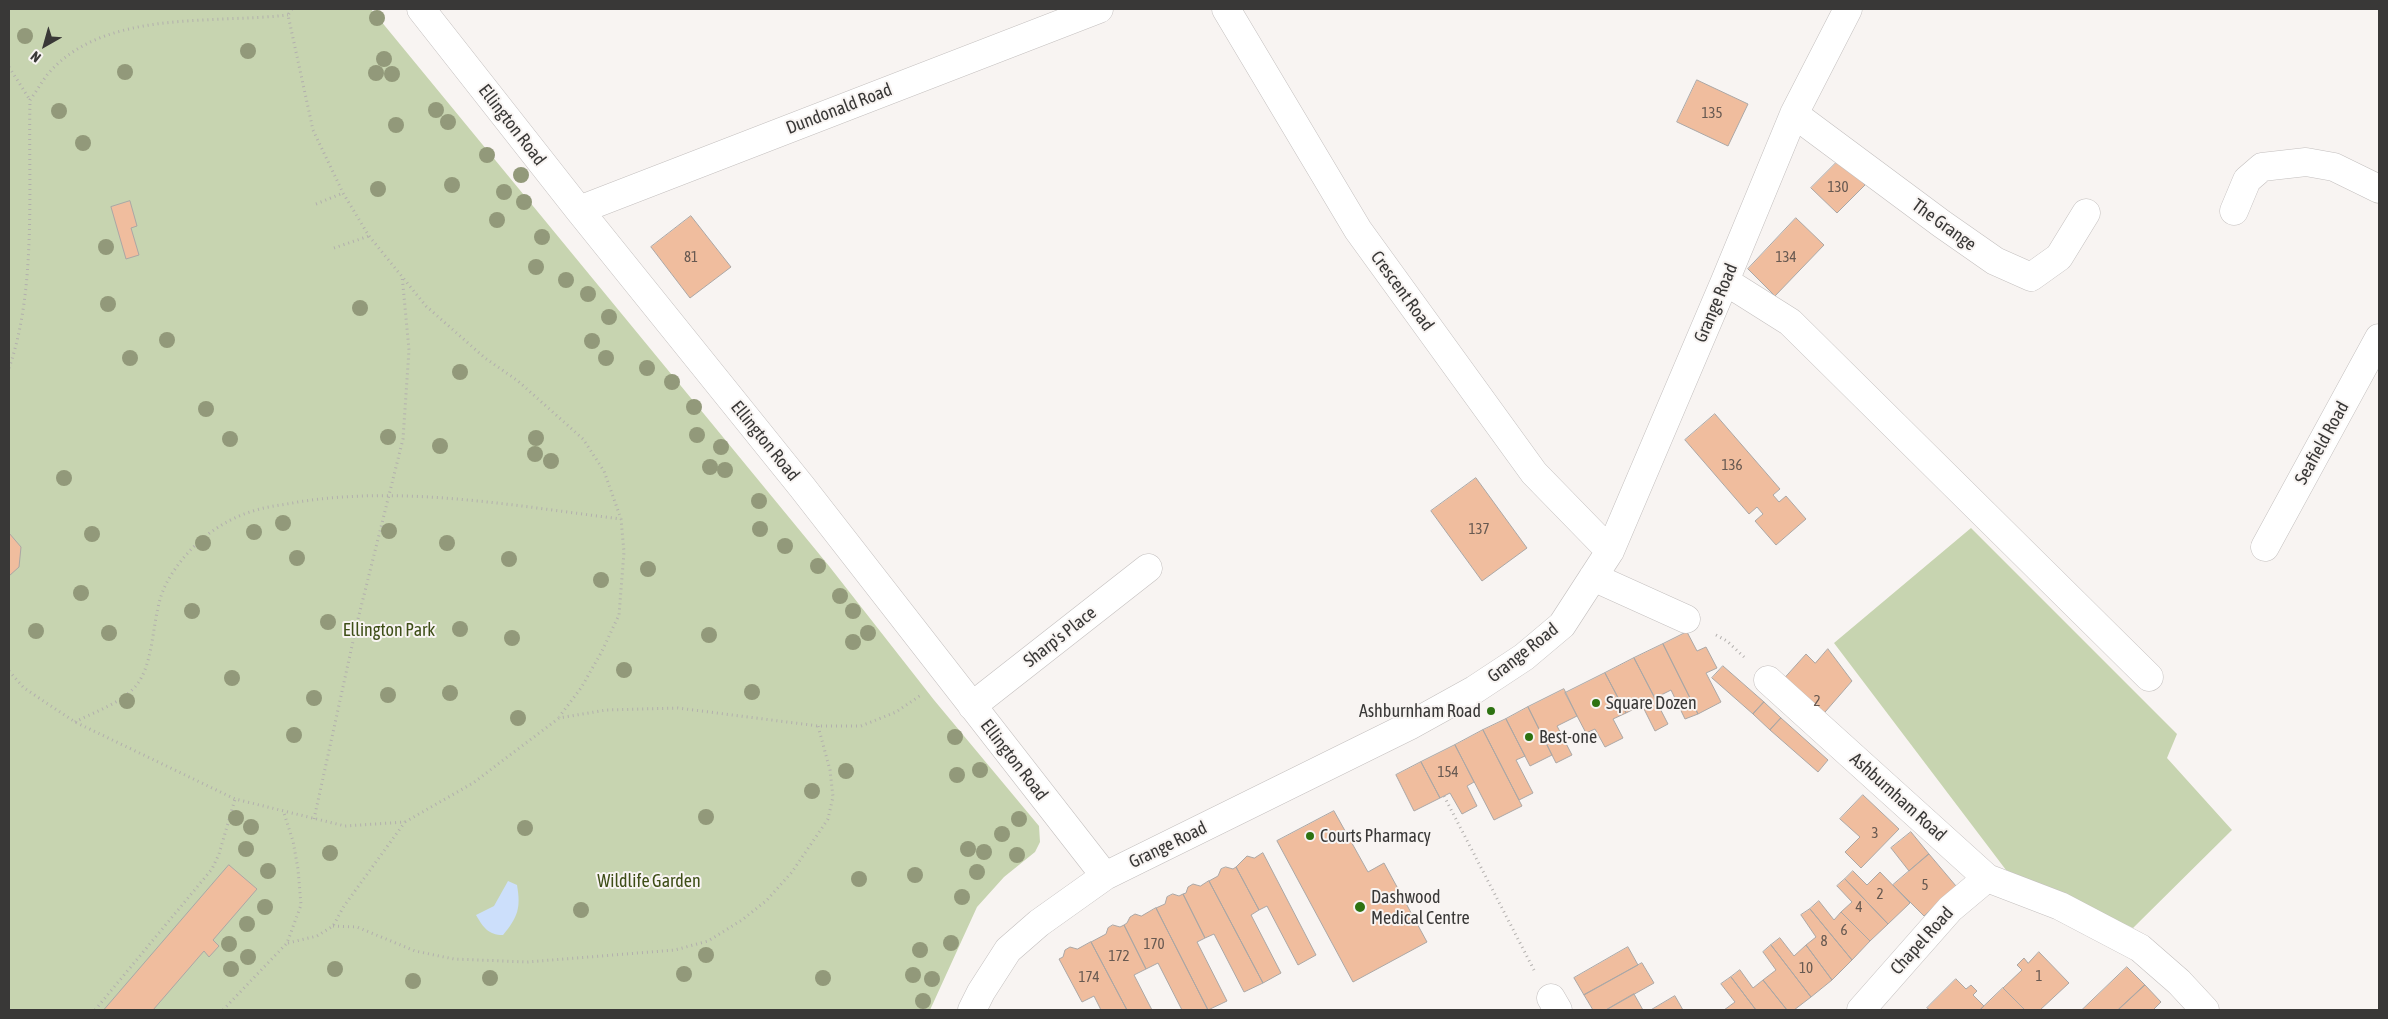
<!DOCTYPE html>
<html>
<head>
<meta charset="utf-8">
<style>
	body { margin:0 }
	#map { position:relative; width:2388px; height:1019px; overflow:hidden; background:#f8f4f2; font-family:"Asap Condensed",sans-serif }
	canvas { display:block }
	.frame { position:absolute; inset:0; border:10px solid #393837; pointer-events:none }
	.north { position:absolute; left:20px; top:20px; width:50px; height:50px; -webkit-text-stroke:4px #f8f4f2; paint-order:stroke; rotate:218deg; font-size:14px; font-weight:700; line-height:20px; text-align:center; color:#393837 }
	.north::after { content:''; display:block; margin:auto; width:18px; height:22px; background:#393837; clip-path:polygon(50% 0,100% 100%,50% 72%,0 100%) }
</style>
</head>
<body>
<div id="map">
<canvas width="2388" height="1019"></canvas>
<div class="frame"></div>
<div class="north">N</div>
</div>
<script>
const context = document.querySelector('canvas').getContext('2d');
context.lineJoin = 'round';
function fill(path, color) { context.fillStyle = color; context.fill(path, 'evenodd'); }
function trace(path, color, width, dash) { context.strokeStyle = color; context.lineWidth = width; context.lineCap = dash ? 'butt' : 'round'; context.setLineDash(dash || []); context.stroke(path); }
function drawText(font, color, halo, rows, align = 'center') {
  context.font = font + ' "Asap Condensed",sans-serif'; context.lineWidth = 4; context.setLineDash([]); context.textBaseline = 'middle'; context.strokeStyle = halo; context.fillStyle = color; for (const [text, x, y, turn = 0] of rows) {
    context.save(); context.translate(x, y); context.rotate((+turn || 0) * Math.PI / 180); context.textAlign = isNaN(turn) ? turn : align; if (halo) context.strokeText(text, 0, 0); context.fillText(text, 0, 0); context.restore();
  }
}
const green = new Path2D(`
	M9 9H371L829 566 934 700 1039 826 1040 842 1035 852 1004 877 977 907 930 1010H9Z
	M1971 528 2177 734 2167 758 2232 830 2133 928 2006 870 1834 643Z`);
const water = new Path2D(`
	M508 881 517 885C521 908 518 917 503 935 488 935 483 927 476 915L494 906Z`);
const building = new Path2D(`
	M1697 80 1748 104 1728 146 1677 122Z
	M1840 159 1865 185 1837 213 1811 188Z
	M130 201 137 226 131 228 139 255 126 259 111 207Z
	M691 216 731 267 690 298 651 247Z
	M1796 218 1824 245 1775 296 1748 269Z
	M1715 414 1780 489 1773 495 1779 502 1786 496 1806 519 1776 545 1755 521 1763 514 1757 507 1749 514 1685 440Z
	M1476 478 1527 548 1482 581 1431 511Z
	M9 533 21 547 19 567 9 576Z
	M1687 632 1697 651 1706 647 1717 668 1706 673 1721 702 1698 714 1663 644Z
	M1663 644 1698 714 1685 719 1671 690 1655 698 1634 658Z
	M1828 649 1852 681 1819 719 1780 683 1806 654 1815 663Z
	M1634 658 1668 724 1655 731 1642 705 1626 713 1605 673Z
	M1723 666 1764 702 1753 714 1712 678Z
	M1605 673 1626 713 1613 719 1623 738 1605 747 1595 729 1586 733 1565 693Z
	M1564 689 1577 716 1557 726 1572 755 1556 763 1528 707Z
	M1764 702 1781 718 1770 730 1753 714Z
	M1528 707 1552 755 1530 766 1506 719Z
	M1781 718 1828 760 1818 772 1770 730Z
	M1506 719 1525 756 1516 760 1533 793 1519 800 1483 730Z
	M1483 730 1522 806 1494 820 1455 745Z
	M1455 745 1474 782 1467 786 1477 806 1462 814 1450 793 1440 798 1421 762Z
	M1421 762 1440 798 1414 811 1396 775Z
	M1863 795 1899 829 1861 868 1845 852 1860 837 1840 819Z
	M1334 811 1368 872 1384 863 1427 942 1353 982 1277 841Z
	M1911 832 1929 854 1909 871 1891 848Z
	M1263 853 1316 955 1298 965 1267 906 1259 910 1236 867 1247 856 1254 858Z
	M1929 854 1956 886 1924 916 1893 885Z
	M229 865 257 889 213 940 219 946 209 957 204 951 153 1010H104Z
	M1226 867 1233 869 1236 867 1259 910 1251 915 1281 973 1263 983 1209 881 1218 876 1221 869Z
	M1853 871 1867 885 1880 872 1910 903 1888 924 1845 879Z
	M1845 879 1888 924 1870 941 1841 912 1852 902 1837 886Z
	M1209 881 1263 983 1244 992 1214 934 1205 938 1183 894 1186 893 1188 887 1193 884 1200 886Z
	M1173 894 1179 896 1183 894 1205 938 1197 942 1227 1001 1208 1010 1156 908 1165 904 1167 897Z
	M1819 901 1834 920 1841 912 1870 941 1852 960 1810 909Z
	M1156 908 1208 1010H1182L1158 963 1146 969 1124 925 1127 923 1130 917 1135 914 1141 916Z
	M1810 909 1852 960 1832 980 1806 945 1816 937 1801 915Z
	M1113 925 1120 927 1124 925 1146 969 1134 975 1152 1010H1127L1091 942 1106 934 1108 928Z
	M1780 938 1794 956 1806 945 1832 980 1811 997 1771 945Z
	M1091 942 1127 1010H1101L1094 996 1082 1002 1059 959 1063 957 1065 950 1070 947 1077 949Z
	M1771 945 1811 997 1794 1010H1787L1763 980 1776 970 1763 952Z
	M1628 947 1638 965 1584 995 1574 978Z
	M2039 952 2069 983 2040 1010H2025L2003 988 2022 970 2017 965 2024 958 2028 963Z
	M1642 963 1654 983 1606 1010H1593L1584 995Z
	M2127 967 2145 985 2118 1010H2082Z
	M1740 970 1753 988 1763 980 1787 1010H1756L1731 977Z
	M1731 977 1756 1010H1724L1735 1002 1721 984Z
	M1956 979 1966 989 1971 985 1977 991 1973 995 1984 1006 1980 1010H1930L1927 1008Z
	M2145 985 2161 1002 2153 1010H2118Z
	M2003 988 2025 1010H1980Z
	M1634 994 1643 1010H1606Z
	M1675 996 1683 1010H1651Z`);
const path = new Path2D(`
	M292 9 288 15 313 130 343 193 369 236 426 306 485 358 518 381 583 439 604 471 621 519 624 552 619 615 601 653 581 688 559 717
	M9 67 30 100
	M316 204 343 193
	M334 248 369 236
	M9 368C37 289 28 184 30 100 36 92 41 83 47 75 102 9 211 24 288 15
	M1716 635 1727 641 1744 657
	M9 671 24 688 75 722 235 799 345 826 405 822 473 783 559 718 606 710 678 708 818 726H861L896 712 921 695
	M75 722C94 712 119 704 134 688 157 663 150 615 166 584 184 550 216 522 253 511 268 506 283 505 298 502 405 485 515 506 621 519
	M1444 796 1534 970
	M314 819 357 623 403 439 409 350 402 275
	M333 926 357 927 415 951 454 959 527 962 675 950 708 941 742 920 767 900 792 872 828 819 833 797 830 770 818 726
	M288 943 317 936 333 926 344 906 405 822
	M95 1010 212 869 219 854 235 799
	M223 1010 287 943 301 905 298 869 293 841 284 813`);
const minor = new Path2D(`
	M421 9 579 210 802 487 1105 876
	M1226 9 1358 230 1534 473 1610 551
	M1794 114 1942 224 1995 261 2031 277 2059 257 2086 213
	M579 210 1099 9
	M2234 211 2247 180 2262 167 2306 162 2334 167 2379 189
	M1725 281 1790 322 2149 677
	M2265 547 2379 338
	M1593 577 1686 619
	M1768 680 1987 878 2060 906 2140 948 2179 982 2205 1010
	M972 706 1148 568
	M1551 998 1558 1010
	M972 1010 981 992 1008 950 1039 923 1105 876 1409 726 1474 690 1524 657 1562 625 1610 551 1725 281 1794 114 1848 9
	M1861 1010 1950 909 1987 878`);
const trees = [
	[377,18],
	[25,36],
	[248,51],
	[384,59],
	[125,72],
	[376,73],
	[392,74],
	[436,110],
	[59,111],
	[448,122],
	[396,125],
	[83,143],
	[487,155],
	[521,175],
	[452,185],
	[378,189],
	[504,192],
	[524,202],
	[497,220],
	[542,237],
	[106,247],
	[536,267],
	[566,280],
	[588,294],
	[108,304],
	[360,308],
	[609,317],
	[167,340],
	[592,341],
	[130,358],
	[606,358],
	[647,368],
	[460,372],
	[672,382],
	[694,407],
	[206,409],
	[697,435],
	[388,437],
	[536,438],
	[230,439],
	[440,446],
	[721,447],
	[535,454],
	[551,461],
	[710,467],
	[725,470],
	[64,478],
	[759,501],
	[283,523],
	[760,529],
	[389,531],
	[254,532],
	[92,534],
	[203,543],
	[447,543],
	[785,546],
	[297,558],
	[509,559],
	[818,566],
	[648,569],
	[601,580],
	[81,593],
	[840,596],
	[192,611],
	[853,611],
	[328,622],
	[460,629],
	[36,631],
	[109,633],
	[868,633],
	[709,635],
	[512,638],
	[853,642],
	[624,670],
	[232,678],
	[752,692],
	[450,693],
	[388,695],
	[314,698],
	[127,701],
	[518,718],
	[294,735],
	[955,737],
	[980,770],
	[846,771],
	[957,775],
	[812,791],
	[706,817],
	[236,818],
	[1019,819],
	[251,827],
	[525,828],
	[1002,834],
	[246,849],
	[968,849],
	[984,852],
	[330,853],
	[1017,855],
	[268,871],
	[977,872],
	[915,875],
	[859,879],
	[962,897],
	[265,907],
	[581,910],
	[247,924],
	[951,943],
	[229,944],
	[920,950],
	[706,955],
	[248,957],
	[231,969],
	[335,969],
	[684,974],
	[913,975],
	[490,978],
	[823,978],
	[932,979],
	[413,981],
	[923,1001]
];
const markers = [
	[1596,703,5,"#2d7211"],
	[1491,711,5,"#2d7211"],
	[1529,737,5,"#2d7211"],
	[1310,836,5,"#2d7211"],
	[1360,907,6,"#2d7211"]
];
const numberNames = [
	["135",1712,113],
	["130",1838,187],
	["81",691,257],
	["134",1786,257],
	["136",1732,465],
	["137",1479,529],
	["2",1817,701],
	["154",1448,772],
	["3",1875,833],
	["5",1925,885],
	["2",1880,894],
	["4",1859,907],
	["6",1844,930],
	["8",1824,941],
	["170",1154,944],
	["172",1119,956],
	["10",1806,968],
	["1",2039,976],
	["174",1089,977]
];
const streetNames = [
	["Dundonald Road",839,109,-21],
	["Ellington Road",512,125,52],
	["The Grange",1944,225,36],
	["Crescent Road",1402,291,54],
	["Grange Road",1716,303,-67],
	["Ellington Road",765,441,51],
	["Seafield Road",2322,443,-61],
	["Sharp's Place",1060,637,-38],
	["Grange Road",1523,653,-38],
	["Ellington Road",1014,760,52],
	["Ashburnham Road",1898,797,42],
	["Grange Road",1168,845,-26],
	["Chapel Road",1922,941,-48]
];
const parkNames = [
	["Ellington Park",389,630],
	["Wildlife Garden",649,881]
];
const poiNames = [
	["Square Dozen",1606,703],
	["Ashburnham Road",1481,711,"right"],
	["Best-one",1539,737],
	["Courts Pharmacy",1320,836],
	["Dashwood",1371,897],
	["Medical Centre",1371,918]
];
fill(green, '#c7d4b0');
fill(water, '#ccdffb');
fill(building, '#f0bd9e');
trace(building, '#aba7a5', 1);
trace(minor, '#c3bfbe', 29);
trace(path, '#b2afad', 3, [1, 4]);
trace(minor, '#fff', 28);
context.fillStyle = '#92997a';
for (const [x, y] of trees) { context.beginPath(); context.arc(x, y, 8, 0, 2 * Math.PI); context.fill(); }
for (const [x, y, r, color] of markers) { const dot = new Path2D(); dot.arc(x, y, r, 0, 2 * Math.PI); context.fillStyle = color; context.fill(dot); trace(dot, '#f8f4f2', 2); }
drawText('15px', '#675951', null, numberNames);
drawText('18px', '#393837', '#f8f4f2', streetNames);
drawText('18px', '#3e4e17', '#f8f4f2', parkNames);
drawText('18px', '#393837', '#f8f4f2', poiNames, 'left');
</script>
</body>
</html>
